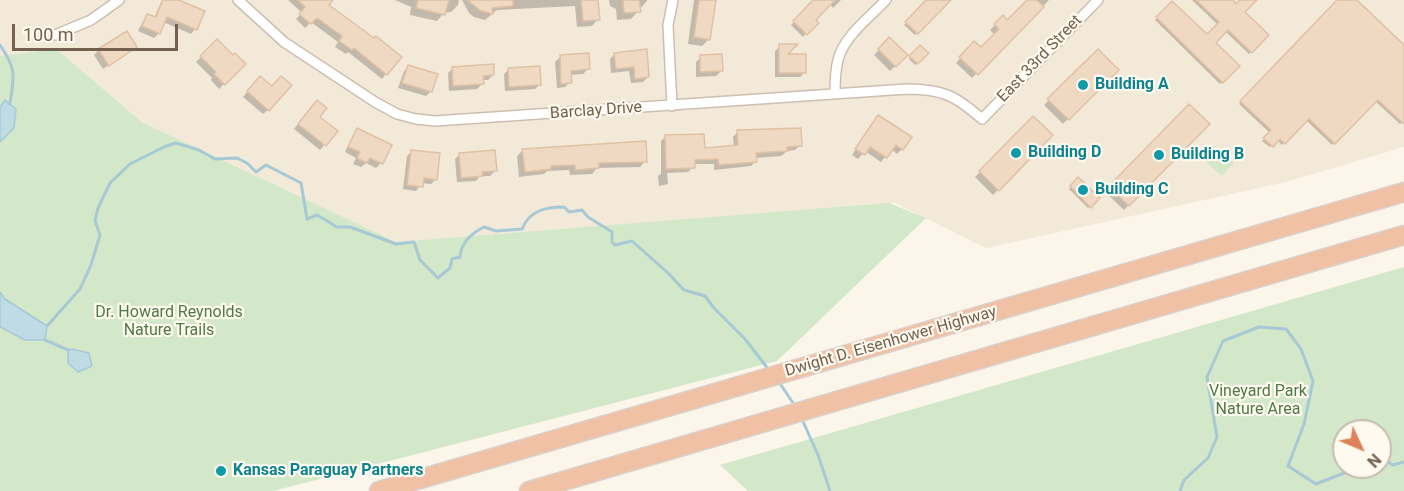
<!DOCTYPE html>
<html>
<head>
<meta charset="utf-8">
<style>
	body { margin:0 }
	#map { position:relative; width:1404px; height:491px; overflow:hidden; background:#fbf6e9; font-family:Roboto,sans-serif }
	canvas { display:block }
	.north { position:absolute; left:1332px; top:419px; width:60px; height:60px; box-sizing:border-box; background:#fefaf0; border:2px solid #c7bcaf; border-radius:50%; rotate:134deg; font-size:16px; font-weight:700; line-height:24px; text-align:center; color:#74604e }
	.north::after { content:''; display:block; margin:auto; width:21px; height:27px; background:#dc8358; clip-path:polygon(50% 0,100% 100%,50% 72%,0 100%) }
	.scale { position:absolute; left:12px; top:24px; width:166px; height:27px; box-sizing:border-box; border:3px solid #74604e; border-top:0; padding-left:8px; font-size:18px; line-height:21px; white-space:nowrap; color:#74604e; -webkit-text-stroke:4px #fefaf0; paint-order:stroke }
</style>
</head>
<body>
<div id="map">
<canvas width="1404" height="491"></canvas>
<div class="north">N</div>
<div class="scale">100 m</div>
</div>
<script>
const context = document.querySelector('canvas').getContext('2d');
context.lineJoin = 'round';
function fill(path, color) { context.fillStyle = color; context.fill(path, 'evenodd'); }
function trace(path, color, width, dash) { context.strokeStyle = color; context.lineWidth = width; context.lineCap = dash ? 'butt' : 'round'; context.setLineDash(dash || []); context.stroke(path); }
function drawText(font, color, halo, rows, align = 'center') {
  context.font = font + ' Roboto,sans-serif'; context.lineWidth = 4.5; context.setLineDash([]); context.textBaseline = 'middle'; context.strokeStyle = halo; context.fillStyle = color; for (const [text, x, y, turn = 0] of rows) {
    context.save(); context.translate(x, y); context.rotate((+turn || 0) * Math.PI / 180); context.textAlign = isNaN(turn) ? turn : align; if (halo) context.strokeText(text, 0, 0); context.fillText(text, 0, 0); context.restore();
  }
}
const residential = new Path2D(`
	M0 0H1404V147L1286 182 986 248 895 203 396 242 142 122 56 49 0 56Z`);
const green = new Path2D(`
	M56 49 142 122 396 242 889 203 926 218 777 361 273 491H0V56Z
	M1208 146H1214L1234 163 1222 176 1199 156Z
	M1404 267V491H748L720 465ZM1344 431H1380V467H1344Z`);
const water = new Path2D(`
	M5 100 16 109 14 128 0 142V107Z
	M0 292 5 299 47 326 45 340H25L0 327Z
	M72 349 89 353 92 366 78 372 68 363V350Z`);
const shadow = new Path2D(`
	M162 0H175L195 29 191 34 163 22 159 33 154 38 138 31 143 21 148 16 154 18Z
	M288 0H331L326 5 386 74 382 79 348 52 346 54 335 47 338 42 311 22 305 28 296 19 302 13Z
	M395 0H459L458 5 451 12 444 13 437 21 410 15 411 7Z
	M462 0H598V19L592 26 577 27 575 6 497 10 485 20 474 17 469 13Z
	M609 0H647V1L631 19 617 20 616 9 610 6Z
	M694 0H714L709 39 702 46 688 44Z
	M815 0H841L833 8 830 4 814 20 816 23 803 37 791 25Z
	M928 0H949L915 35 904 25Z
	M1029 0H1049L972 78 956 63 974 43 981 49 995 35 990 30 1003 17 1007 22Z
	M1192 0H1231L1236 6 1242 0H1255L1243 12 1267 35 1249 54 1225 31 1214 43 1238 66 1220 84 1155 20 1172 3 1207 36 1218 25Z
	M1339 0H1355L1404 47V121L1400 124 1375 101 1332 145 1306 120 1282 145 1277 140 1270 147 1262 141 1270 133 1239 104Z
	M889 39 906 55 890 71 874 55Z
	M217 41 233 57 244 64 219 89 211 80 212 78 196 62Z
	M780 46 785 56 805 72 800 77H775V51Z
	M135 47 103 69 94 55 99 50Z
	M920 47 927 53 915 65 909 59Z
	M645 51 648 77 643 82 631 83 629 71 611 73 610 59 615 54Z
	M1098 51 1117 70 1063 124 1044 105Z
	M560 57 588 69 583 74 570 75V82L565 87 557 88 555 62Z
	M701 57 721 71 716 76 696 77V62Z
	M409 66 431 91 426 96 398 88 404 71Z
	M453 68 493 75 488 80H482V84L477 89 449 91 448 73Z
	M509 69 540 84 535 89 505 91 504 74Z
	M255 83 268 110 263 114 243 97Z
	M1189 106 1208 124 1124 210 1105 192Z
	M312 107 318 117 336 132 320 150 294 129Z
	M878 117 902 149 897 154 891 149 881 162 865 151 858 159 852 155Z
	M1033 118 1051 135 993 195 975 177Z
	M358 130 381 163 376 168 366 163 361 167 353 164 356 158 345 152 353 135Z
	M738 132 800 145 795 150 787 151 781 156 755 158 756 161 751 166 714 170V164H693V167L688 172 667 173 668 184 659 186 658 176 661 174V141L666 136 703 149 734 147 733 137Z
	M523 150 645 161 640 167 597 168 592 174 570 175 569 170 547 171 544 174 519 177 517 156Z
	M412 151 436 179 431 184 422 183 416 191 403 189 407 156Z
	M460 154 495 171 490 176H480L476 181 457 182 455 159Z
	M1078 179 1098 198 1088 208 1069 189Z`);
const stream = new Path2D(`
	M0 45C17 70 14 75 10 104
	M47 326 80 289 91 265 100 235 95 221 98 208 110 183 130 164 164 147 176 143 199 150 215 159 237 158 247 163 256 172 266 165 301 183 307 219 317 215 337 227H350L396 244 414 242 420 260 438 278 450 268 452 259 460 257C461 243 472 233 484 227L496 231 522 229C529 211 545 207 564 207L569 212 582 210 588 217 612 232V242L615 245 632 241 668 273 684 290 705 296 713 307 745 339 769 370
	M45 340 68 350
	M779 382 795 406
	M801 417 818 455 830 491
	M1380 457 1393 465 1404 462
	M1180 491 1184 480 1208 458 1217 437 1207 377 1223 341 1259 327 1286 329 1301 349 1313 381 1304 424 1288 466 1316 484 1360 467`);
const building = new Path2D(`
	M163 0H179L205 11 197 30 167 17 160 34 142 26 147 14 156 17Z
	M298 0H333L329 5 374 38 376 36 402 57 387 75 354 48 352 50 339 41 342 36 317 18 311 24 299 14 305 7Z
	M418 0H449L445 15 416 8Z
	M467 0H513V6L492 8 493 14 481 11Z
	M581 0H598L600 20 583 21Z
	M623 0H639L641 12 624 13Z
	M699 0H716L710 40 694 37Z
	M813 0H835L816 20 819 23 807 35 793 21Z
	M926 0H951L918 34 905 22Z
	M1027 0H1037L1044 7 978 75 959 57 974 41 981 47 999 29 994 24 1003 15 1007 20Z
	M1196 0H1233L1236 4 1240 0H1257L1245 12 1269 35 1252 53 1228 30 1216 43 1240 66 1223 83 1156 17 1172 1 1207 34 1219 22Z
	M1337 0H1357L1404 45V124L1378 100 1335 144 1309 119 1285 144 1280 139 1273 147 1263 138 1271 130 1240 101Z
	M127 31 137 47 109 66 98 49Z
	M889 37 908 55 896 67 878 49Z
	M217 39 233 55 235 53 246 64 225 85 214 74 216 72 200 56Z
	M779 44H798L788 54H806V73H779Z
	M920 45 929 53 918 64 909 56Z
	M647 49 649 77 635 79 634 67 616 69 614 53Z
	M1098 49 1119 70 1069 120 1047 99Z
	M589 53 590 69 571 71 572 83 561 84 560 55Z
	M722 54 723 71 700 72V55Z
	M494 64V75L483 76 484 84 453 86 452 67Z
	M408 65 438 74 432 92 402 83Z
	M540 66 541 85 509 87 508 68Z
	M260 76 272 86 281 76 292 85 269 111 247 91Z
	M317 100 327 108 320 117 338 131 326 146 298 124Z
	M1189 104 1210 124 1129 206 1109 186Z
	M878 115 912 137 903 150 896 145 887 158 870 147 865 155 855 149Z
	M1033 116 1053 135 999 191 979 171Z
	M357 128 392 145 383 164 370 158 367 163 357 158 360 152 348 147Z
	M801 128 802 146 787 147 788 151 756 153 757 162 719 165 718 159 695 160V168L666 169 665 135 704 134 705 148 738 145 737 130Z
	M646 141 647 162 599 163V168L575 170V165L551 166V169L525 172 522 149Z
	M411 150 440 153 437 180 424 178 423 187 407 185Z
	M495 150 497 171 482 172 483 176 461 178 459 153Z
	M1078 177 1100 198 1091 208 1070 186Z`);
const street = new Path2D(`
	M238 0 284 42 375 102 397 114 416 119 435 121 907 89C943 89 956 96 982 119L1098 0
	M55 35 91 20 119 0
	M835 94C835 83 835 71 838 60 844 36 869 18 886 0
	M672 106 668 25 673 0`);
const highway = new Path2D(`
	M379 491 1404 192
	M529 491 1404 235`);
const markers = [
	[1083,85,6,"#0f9aa8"],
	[1016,153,6,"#0f9aa8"],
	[1159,155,6,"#0f9aa8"],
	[1083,190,6,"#0f9aa8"],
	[221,471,6,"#0f9aa8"]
];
const streetNames = [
	["East 33rd Street",1040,59,-46],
	["Barclay Drive",596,111,-4],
	["Dwight D. Eisenhower Highway",891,342,-16]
];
const cultureNames = [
	["Building A",1095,85],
	["Building D",1028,153],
	["Building B",1171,155],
	["Building C",1095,190],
	["Kansas Paraguay Partners",233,471]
];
const parkNames = [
	["Dr. Howard Reynolds",169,313],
	["Nature Trails",169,331],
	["Vineyard Park",1258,392],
	["Nature Area",1258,410]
];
fill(residential, '#f2e9d8');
fill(green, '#d2e8c8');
fill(water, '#bfdbe4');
trace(water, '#a6c9d5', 1.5);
fill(shadow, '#0003');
trace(stream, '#a6c9d5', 3);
fill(building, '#efd9c3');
trace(building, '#e0c1a4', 1.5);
trace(street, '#cdbfb0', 12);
trace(highway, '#d8d2cd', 21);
trace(street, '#fff', 9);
trace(highway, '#f1c1a5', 18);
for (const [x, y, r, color] of markers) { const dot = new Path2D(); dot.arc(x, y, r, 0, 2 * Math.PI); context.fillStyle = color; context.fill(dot); trace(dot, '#fefaf0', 2); }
drawText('16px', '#74604e', '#fefaf0', streetNames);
drawText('bold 16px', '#0d838f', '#fefaf0', cultureNames, 'left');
drawText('16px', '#517947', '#fefaf0', parkNames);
</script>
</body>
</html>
